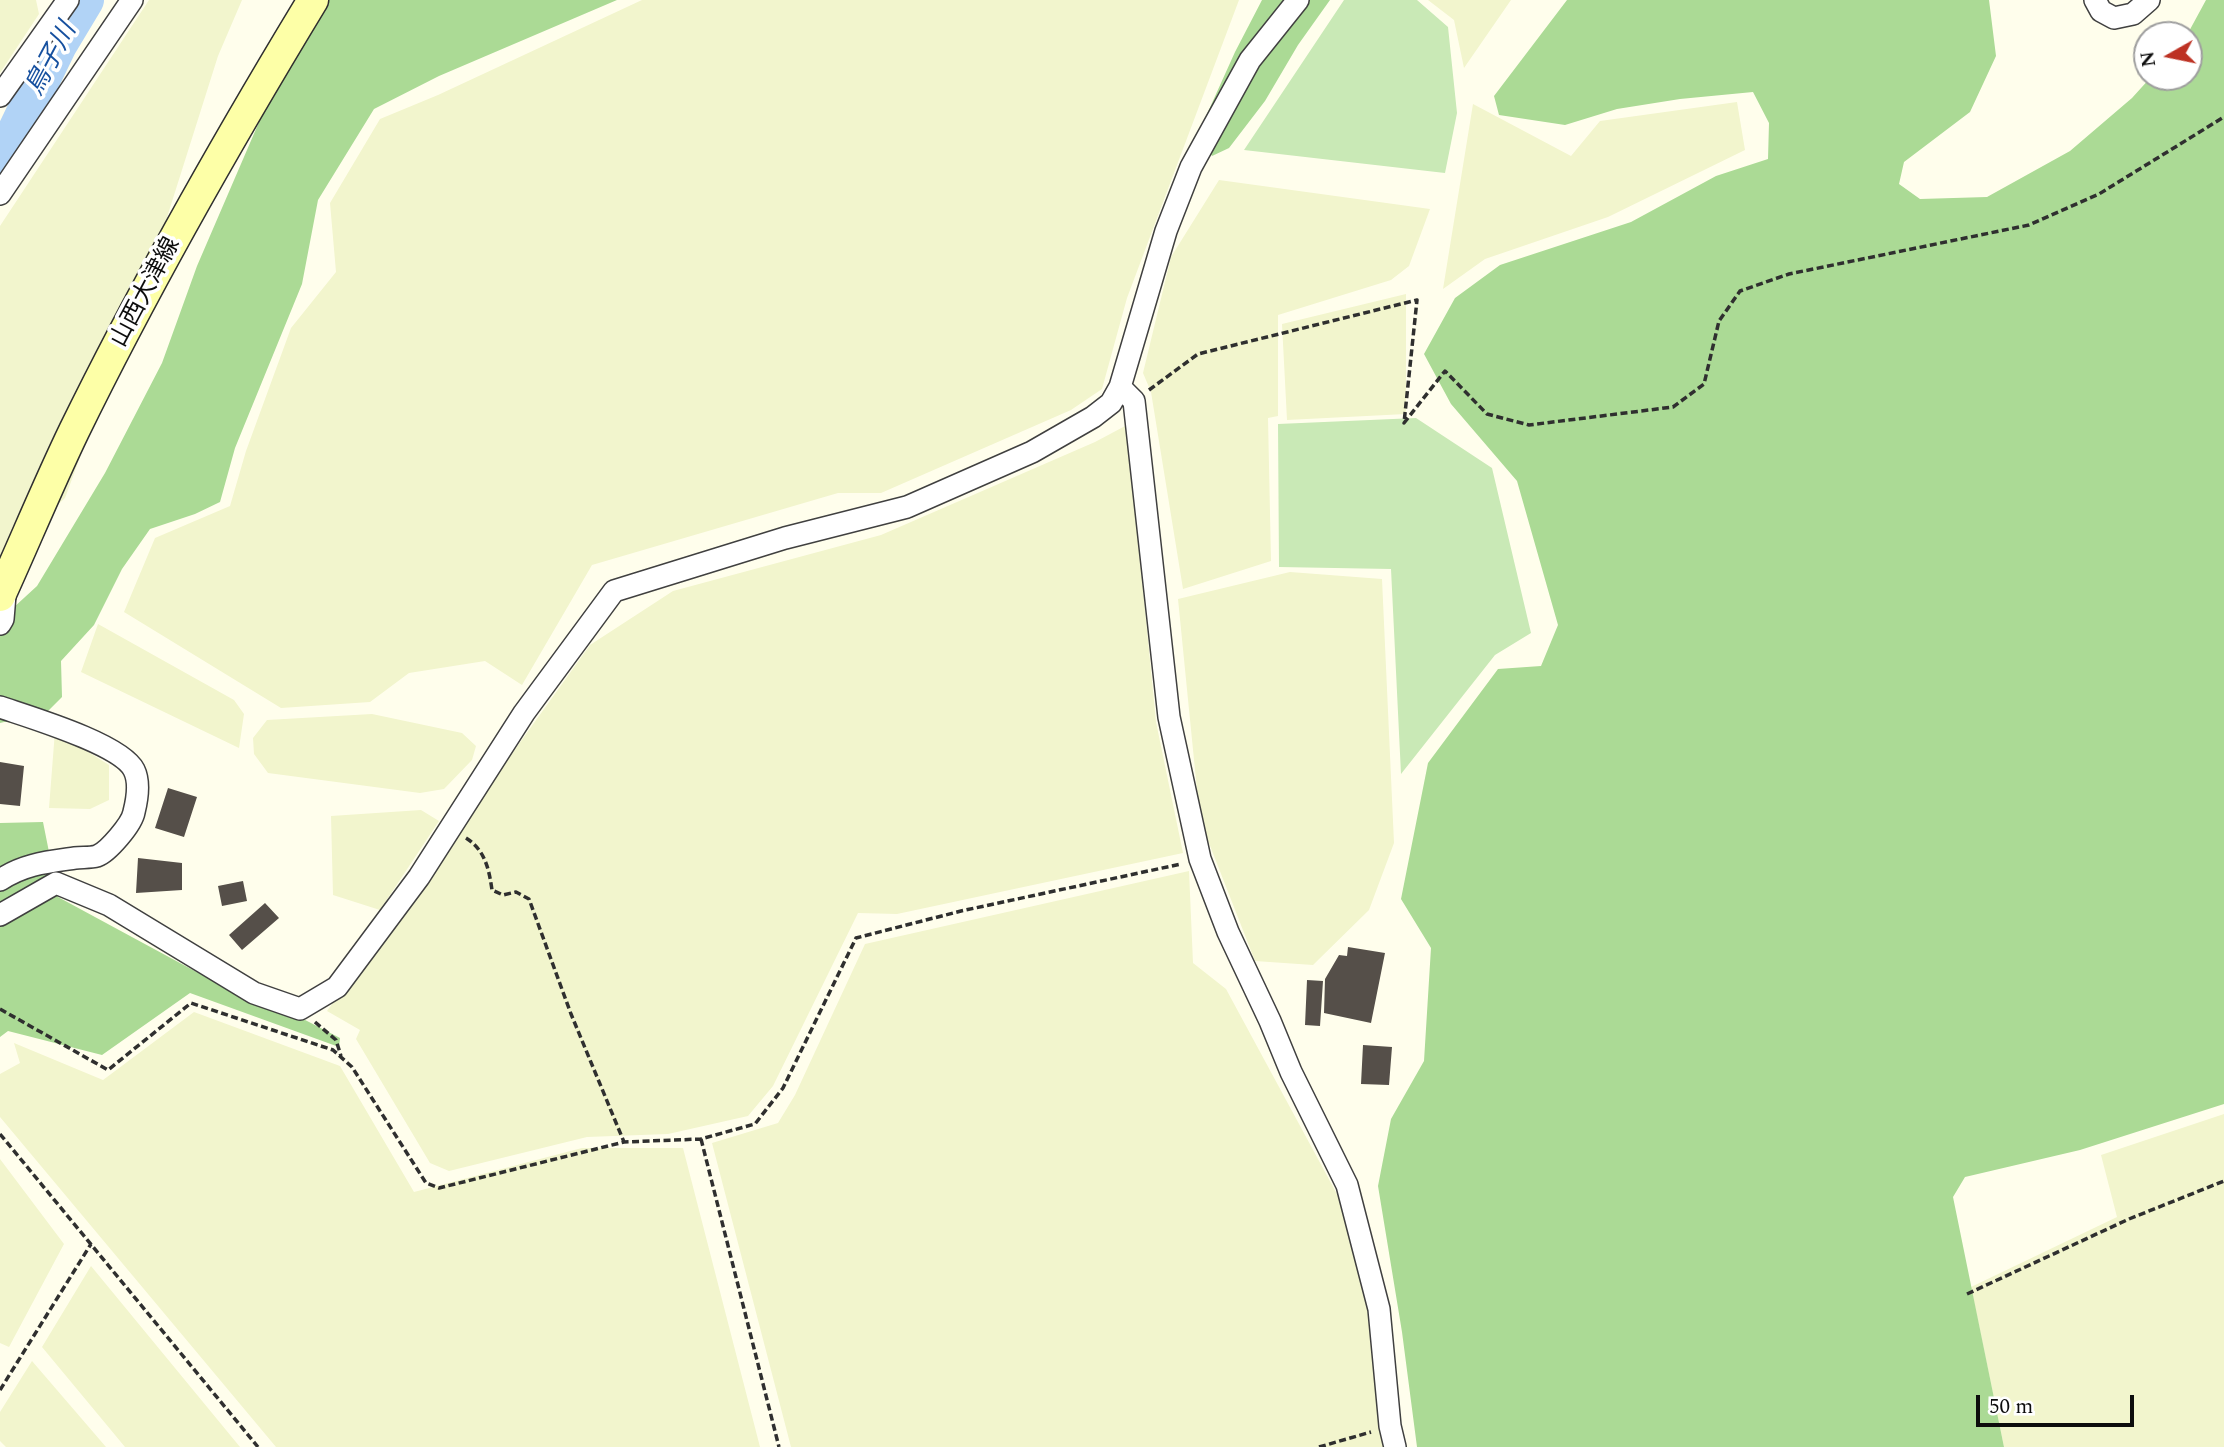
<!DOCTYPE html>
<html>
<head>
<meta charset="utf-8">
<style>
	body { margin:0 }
	#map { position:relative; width:2224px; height:1447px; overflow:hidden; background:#fffeec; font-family:Spectral,serif }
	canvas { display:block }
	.north { position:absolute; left:2133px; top:21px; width:70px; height:70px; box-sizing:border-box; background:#fff; border:2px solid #9e9e9e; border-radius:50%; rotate:261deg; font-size:19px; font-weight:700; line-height:28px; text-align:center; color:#0d0d0d }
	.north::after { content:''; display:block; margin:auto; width:24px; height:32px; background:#bd3224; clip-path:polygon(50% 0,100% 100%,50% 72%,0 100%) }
	.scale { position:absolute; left:1976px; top:1395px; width:158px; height:32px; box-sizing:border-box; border:4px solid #0d0d0d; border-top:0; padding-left:9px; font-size:21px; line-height:24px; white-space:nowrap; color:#0d0d0d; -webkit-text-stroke:5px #fff; paint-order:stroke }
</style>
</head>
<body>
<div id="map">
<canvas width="2224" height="1447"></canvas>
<div class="north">N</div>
<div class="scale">50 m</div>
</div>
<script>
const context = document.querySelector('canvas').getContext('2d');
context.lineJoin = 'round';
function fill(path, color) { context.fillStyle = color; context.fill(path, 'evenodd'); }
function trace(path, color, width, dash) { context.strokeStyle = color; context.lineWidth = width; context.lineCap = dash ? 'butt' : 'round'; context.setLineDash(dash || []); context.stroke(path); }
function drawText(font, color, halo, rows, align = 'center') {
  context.font = font + ' Spectral,"Noto Sans JP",serif'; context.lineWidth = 7; context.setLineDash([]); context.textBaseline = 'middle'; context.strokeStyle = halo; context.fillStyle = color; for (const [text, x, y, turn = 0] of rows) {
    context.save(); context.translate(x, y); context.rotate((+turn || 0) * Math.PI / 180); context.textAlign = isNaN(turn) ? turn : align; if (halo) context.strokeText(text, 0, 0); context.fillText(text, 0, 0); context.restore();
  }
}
const farmland = new Path2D(`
	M0 0H36L39 14 0 73Z
	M149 0H242L218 56 157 249 65 498 0 558V226Z
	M642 0H1239L1127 298 1102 389 1071 410 881 493H838L592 565 522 685 485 661 409 673 370 702 281 708 124 612 155 538 230 506 246 451 291 328 336 272 330 203 380 119 438 95Z
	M1428 0H1511L1464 68 1454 20Z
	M1737 102 1745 150 1608 217 1485 259 1443 289 1473 104 1571 156 1600 121Z
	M1219 180 1430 209 1409 266 1391 280 1278 315V416L1268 418 1271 561 1183 589 1151 392 1143 373 1171 257Z
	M1406 294V414L1287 420 1282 324Z
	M1127 425 1156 722 1183 853 897 914 858 913 773 1086 748 1116 668 1134 587 1137 449 1171 430 1163 356 1039 360 1030 327 1011 590 645 673 591 881 535 1095 442Z
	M1290 572 1382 579 1394 843 1369 910 1313 965 1255 961 1200 820 1178 599Z
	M98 624 234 700 244 714 239 748 81 672Z
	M372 714 462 733 476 746 472 760 444 789 420 793 268 773 254 754 253 738 267 720Z
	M55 731 109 765V800L90 809 49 808Z
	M421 810 439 821 380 910 333 895 331 816Z
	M1189 871 1193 963 1226 989 1338 1196 1370 1310 1387 1447H791L712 1143 778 1123 795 1095 865 944Z
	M194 1012 340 1066 414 1192 582 1148H683L760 1447H276L0 1117V1074L20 1063 14 1043 103 1080Z
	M2224 1114V1447H2004L1971 1287 2117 1217 2101 1155Z
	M0 1159 64 1244 9 1347 0 1343Z
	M91 1266 240 1447H125L42 1347Z
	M32 1361 106 1447H6L0 1441V1412Z`);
const green = new Path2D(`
	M1344 0H1417L1448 27 1457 113 1445 173 1244 150Z
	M1416 418 1492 468 1531 633 1495 655 1401 774 1391 569 1279 567 1278 424Z`);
const forest = new Path2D(`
	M326 0H617L439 76 374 109 318 200 302 284 235 448 220 502 195 514 150 529 122 569 94 625 61 661 62 697 47 712 0 723V620L37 586 105 473 162 363 197 266 278 78Z
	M1262 0H1330L1298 45 1265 101 1229 148 1212 156 1198 134 1235 52Z
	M1567 0H1989L1996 56 1970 112 1904 162 1899 184 1920 199 1987 197 2070 151 2132 98 2151 77H2189V35H2187L2206 0H2224V1104L2080 1150 1965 1177 1953 1197 2004 1447H1417L1402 1332 1378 1186 1391 1119 1424 1061 1431 948 1401 899 1428 763 1498 669 1541 666 1558 625 1517 481 1451 404 1424 354 1455 298 1500 265 1631 222 1716 176 1768 159 1769 123 1753 92 1680 99 1617 109 1565 125 1499 115 1494 96Z
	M43 822 58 897 228 989 278 1006 340 1038 339 1047 190 993 102 1055 8 1031 0 1037V823Z`);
const river = new Path2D(`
	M0 157 13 138 58 45 85 0`);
const building = new Path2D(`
	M0 762 24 766 20 806 0 804Z
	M168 788 197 797 184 837 155 828Z
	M138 858 182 863V890L136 893Z
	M243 881 247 901 222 906 218 886Z
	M265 903 279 918 242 950 229 935Z
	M1348 947 1385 953 1371 1023 1324 1013 1325 979 1339 955 1347 956Z
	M1307 980 1323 981 1320 1026 1305 1025Z
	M1363 1045 1392 1047 1389 1085 1361 1084Z`);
const path = new Path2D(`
	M1149 390 1198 354 1417 300 1404 423 1445 371 1487 414 1529 425 1673 407 1704 384 1719 321 1740 291 1789 274 2029 225 2099 194 2224 117
	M466 838C485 850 489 869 492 890L503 895 516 892 529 899 571 1014 624 1142
	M0 1009 108 1070 191 1003 333 1050 352 1067 426 1183 439 1188 624 1142 701 1139 755 1124 783 1088 856 938 961 911 1181 864
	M315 1022 336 1040 341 1056
	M0 1134 258 1447
	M701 1139 779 1447
	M1967 1294 2129 1219 2224 1181
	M0 1390 91 1244
	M1319 1447 1371 1432`);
const street = new Path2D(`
	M2095 0 2101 11 2114 18 2133 14 2149 0
	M0 96 68 0
	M0 194 132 0
	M1120 387 1134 401 1169 717 1200 859 1228 932 1270 1021 1291 1072 1347 1185 1379 1309 1390 1426 1395 1447
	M0 624 3 619 6 583
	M0 707C29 717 121 744 134 770 140 782 137 800 134 812 132 824 108 852 97 856 90 858 82 857 75 858 47 862 24 864 0 880
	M0 915 56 883 109 905 254 993 300 1009 337 987 419 877 524 713 614 591 785 538 907 507 1032 452 1093 417 1111 403 1120 387 1166 231 1191 167 1250 60 1298 0`);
const secondary = new Path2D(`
	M0 596C25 541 48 485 74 431 146 284 228 140 313 0`);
const streetNames = [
	["山西大津線",147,293,-62]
];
const waterNames = [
	["鳥子川",53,60,-62]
];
fill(farmland, '#f2f5cd');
fill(green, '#c9e9b6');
fill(forest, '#abda95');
trace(river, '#b1d3f6', 38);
fill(building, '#554f49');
trace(street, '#404040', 24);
trace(secondary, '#2f2f2f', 33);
trace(path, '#2f2f2f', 3.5, [7, 3.5]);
trace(street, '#fff', 21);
trace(secondary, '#fdffa7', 30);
drawText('24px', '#0d0d0d', '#fff', streetNames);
drawText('italic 26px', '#16509f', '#fff', waterNames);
</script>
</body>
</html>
